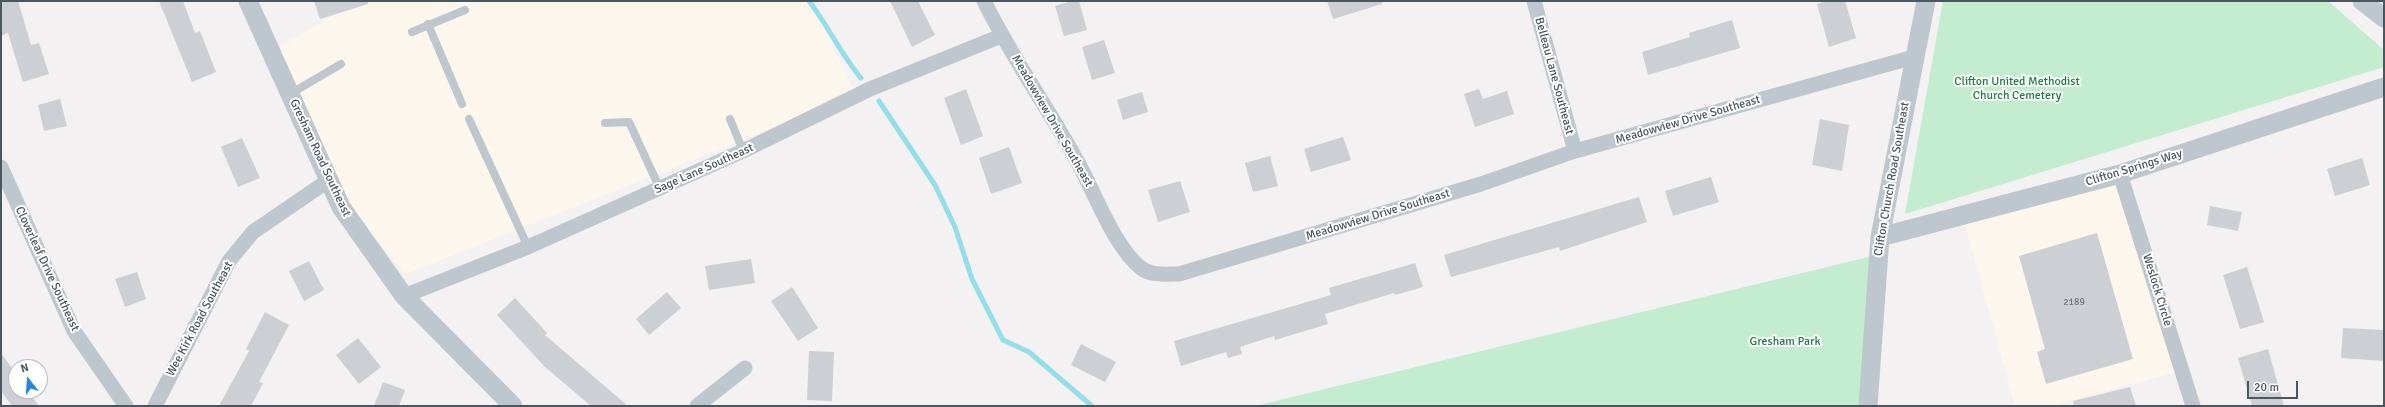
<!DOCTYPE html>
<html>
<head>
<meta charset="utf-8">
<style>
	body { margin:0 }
	#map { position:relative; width:2385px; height:407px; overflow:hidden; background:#f3f1f2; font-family:Signika,sans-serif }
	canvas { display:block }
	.frame { position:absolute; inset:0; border:2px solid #4a575e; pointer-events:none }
	.north { position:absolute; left:8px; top:359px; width:40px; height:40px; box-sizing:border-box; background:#fff; border:1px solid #b7bcbf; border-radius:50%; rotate:343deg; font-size:11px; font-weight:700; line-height:16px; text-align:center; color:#4a575e }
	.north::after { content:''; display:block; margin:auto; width:14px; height:18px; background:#2587da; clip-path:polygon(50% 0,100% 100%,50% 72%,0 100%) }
	.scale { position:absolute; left:2247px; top:381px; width:51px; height:18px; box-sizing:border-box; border:2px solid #4a575e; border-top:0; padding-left:5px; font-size:12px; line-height:14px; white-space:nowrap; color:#4a575e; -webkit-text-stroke:3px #fff; paint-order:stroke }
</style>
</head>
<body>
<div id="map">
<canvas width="2385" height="407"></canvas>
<div class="frame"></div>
<div class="north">N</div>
<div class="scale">20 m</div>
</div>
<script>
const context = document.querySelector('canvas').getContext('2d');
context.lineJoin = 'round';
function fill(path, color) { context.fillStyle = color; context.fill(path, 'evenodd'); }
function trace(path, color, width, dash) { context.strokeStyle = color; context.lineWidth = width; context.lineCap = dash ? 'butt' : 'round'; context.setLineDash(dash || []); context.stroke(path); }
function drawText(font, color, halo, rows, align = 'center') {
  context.font = font + ' Signika,sans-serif'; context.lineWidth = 4; context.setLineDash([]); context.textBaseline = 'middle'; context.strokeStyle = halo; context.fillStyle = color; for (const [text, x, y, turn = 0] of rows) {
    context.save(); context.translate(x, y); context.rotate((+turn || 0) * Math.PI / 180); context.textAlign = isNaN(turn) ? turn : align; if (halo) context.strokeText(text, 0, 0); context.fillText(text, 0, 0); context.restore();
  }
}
const commercial = new Path2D(`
	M358 1H812L856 95 406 274 344 202 269 53Z
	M2121 167 2188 369 2049 406H2015L1962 214Z`);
const green = new Path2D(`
	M1943 1H2328L2384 50V67L1905 214Z
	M1883 253 1873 406H1255L1860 259Z`);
const stream = new Path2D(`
	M809 1C828 26 841 54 861 78
	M879 101 935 185 955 227 972 279 1003 340 1029 352 1092 406`);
const building = new Path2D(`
	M1 1H18L31 45 39 43 49 74 23 82 8 33 1 36Z
	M159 1H183L195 33 200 31 216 72 192 82Z
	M314 1H368V4L320 19Z
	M890 1H918L935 35 912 47Z
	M1072 1H1079L1087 30 1064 36 1055 6Z
	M1327 1H1382V4L1333 19Z
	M1828 1H1845L1856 38 1829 47 1817 4Z
	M1732 20 1740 48 1648 75 1642 52 1690 37 1689 33Z
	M1104 40 1115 73 1092 80 1082 47Z
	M966 89 983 136 961 145 944 98Z
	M1479 89 1483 99 1507 91 1514 114 1475 127 1464 94Z
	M1142 92 1148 112 1123 120 1117 100Z
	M60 99 67 126 44 131 38 105Z
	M1820 119 1849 125 1842 171 1812 165Z
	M1343 137 1351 160 1311 172 1304 149Z
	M242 138 260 178 238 187 221 147Z
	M1009 147 1022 183 991 194 979 158Z
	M1270 156 1278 186 1253 192 1245 163Z
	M2362 158 2370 185 2335 196 2327 169Z
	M1711 177 1719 202 1673 216 1665 191Z
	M1180 181 1190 212 1158 222 1148 190Z
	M1639 197 1647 222 1560 251 1559 247 1451 277 1444 255Z
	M2210 206 2242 212 2238 231 2207 225Z
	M2097 233 2133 359 2046 384 2037 352 2045 349 2019 256Z
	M751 259 755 283 709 290 705 266Z
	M309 261 324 290 304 301 289 271Z
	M1415 263 1423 287 1395 295 1394 293 1325 314 1328 324 1275 340 1274 336 1240 347 1242 354 1228 358 1226 352 1181 366 1174 341 1331 295 1329 288Z
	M2247 267 2264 322 2240 329 2223 275Z
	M137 272 146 299 125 307 115 279Z
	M792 287 818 328 798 341 771 301Z
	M667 292 681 308 649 335 636 319Z
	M515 298 547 333 545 335 628 406H591L545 367 497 315Z
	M265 312 289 325 259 382 263 383 251 406H219L249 351 246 349Z
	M2343 328 2384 330V361L2341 358Z
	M358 338 381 367 359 384 336 355Z
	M1081 344 1116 362 1105 382 1071 365Z
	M2268 349 2284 406H2252L2238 358Z
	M809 351 834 352 832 401 807 400Z
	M1 353 16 374V391H28L39 406H12L1 391Z
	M383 382 405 390 399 406H374Z
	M2130 387 2136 406H2074L2073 401Z`);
const service = new Path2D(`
	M428 24 462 104
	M412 32 465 10
	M290 94 341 64
	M469 119 528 247
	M730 119 743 151
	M605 123 629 122 660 189`);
const minor = new Path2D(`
	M984 1C1011 56 1046 105 1076 159 1094 190 1113 246 1141 268 1151 276 1167 274 1179 274L1481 184 1575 151 1914 57
	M1534 1 1575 151
	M1 167 74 331 126 406
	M2120 174 2193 406
	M404 296 528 247 743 151 870 89 1001 36
	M155 406 229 261 253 232 329 180
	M697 406 745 368`);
const tertiary = new Path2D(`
	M248 1 341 207 404 296 513 406
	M2362 1 2384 18
	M1880 237 2120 174 2384 87
	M1868 406 1880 237 1926 1`);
const numberNames = [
	["2189",2074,302]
];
const streetNames = [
	["Belleau Lane Southeast",1554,76,75],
	["Meadowview Drive Southeast",1688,120,-16],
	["Meadowview Drive Southeast",1052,121,60],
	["Gresham Road Southeast",320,158,65],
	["Clifton Springs Way",2134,168,-17],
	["Sage Lane Southeast",704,169,-24],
	["Clifton Church Road Southeast",1892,179,-80],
	["Meadowview Drive Southeast",1378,215,-17],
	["Cloverleaf Drive Southeast",47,269,65],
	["Weslock Circle",2157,290,73],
	["Wee Kirk Road Southeast",200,319,-62]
];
const parkNames = [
	["Clifton United Methodist",2017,82],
	["Church Cemetery",2017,96],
	["Gresham Park",1785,342]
];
fill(commercial, '#fcf6ed');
fill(green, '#c4edcf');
trace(stream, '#94dee7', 5);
fill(building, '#cccfd3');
trace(service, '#bec7cd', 8);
trace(minor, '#bec7cd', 15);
trace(tertiary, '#bec7cd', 19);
drawText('10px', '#6a757b', null, numberNames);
drawText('12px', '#4a575e', '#fff', streetNames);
drawText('12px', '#1e7c43', '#fff', parkNames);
</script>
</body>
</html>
